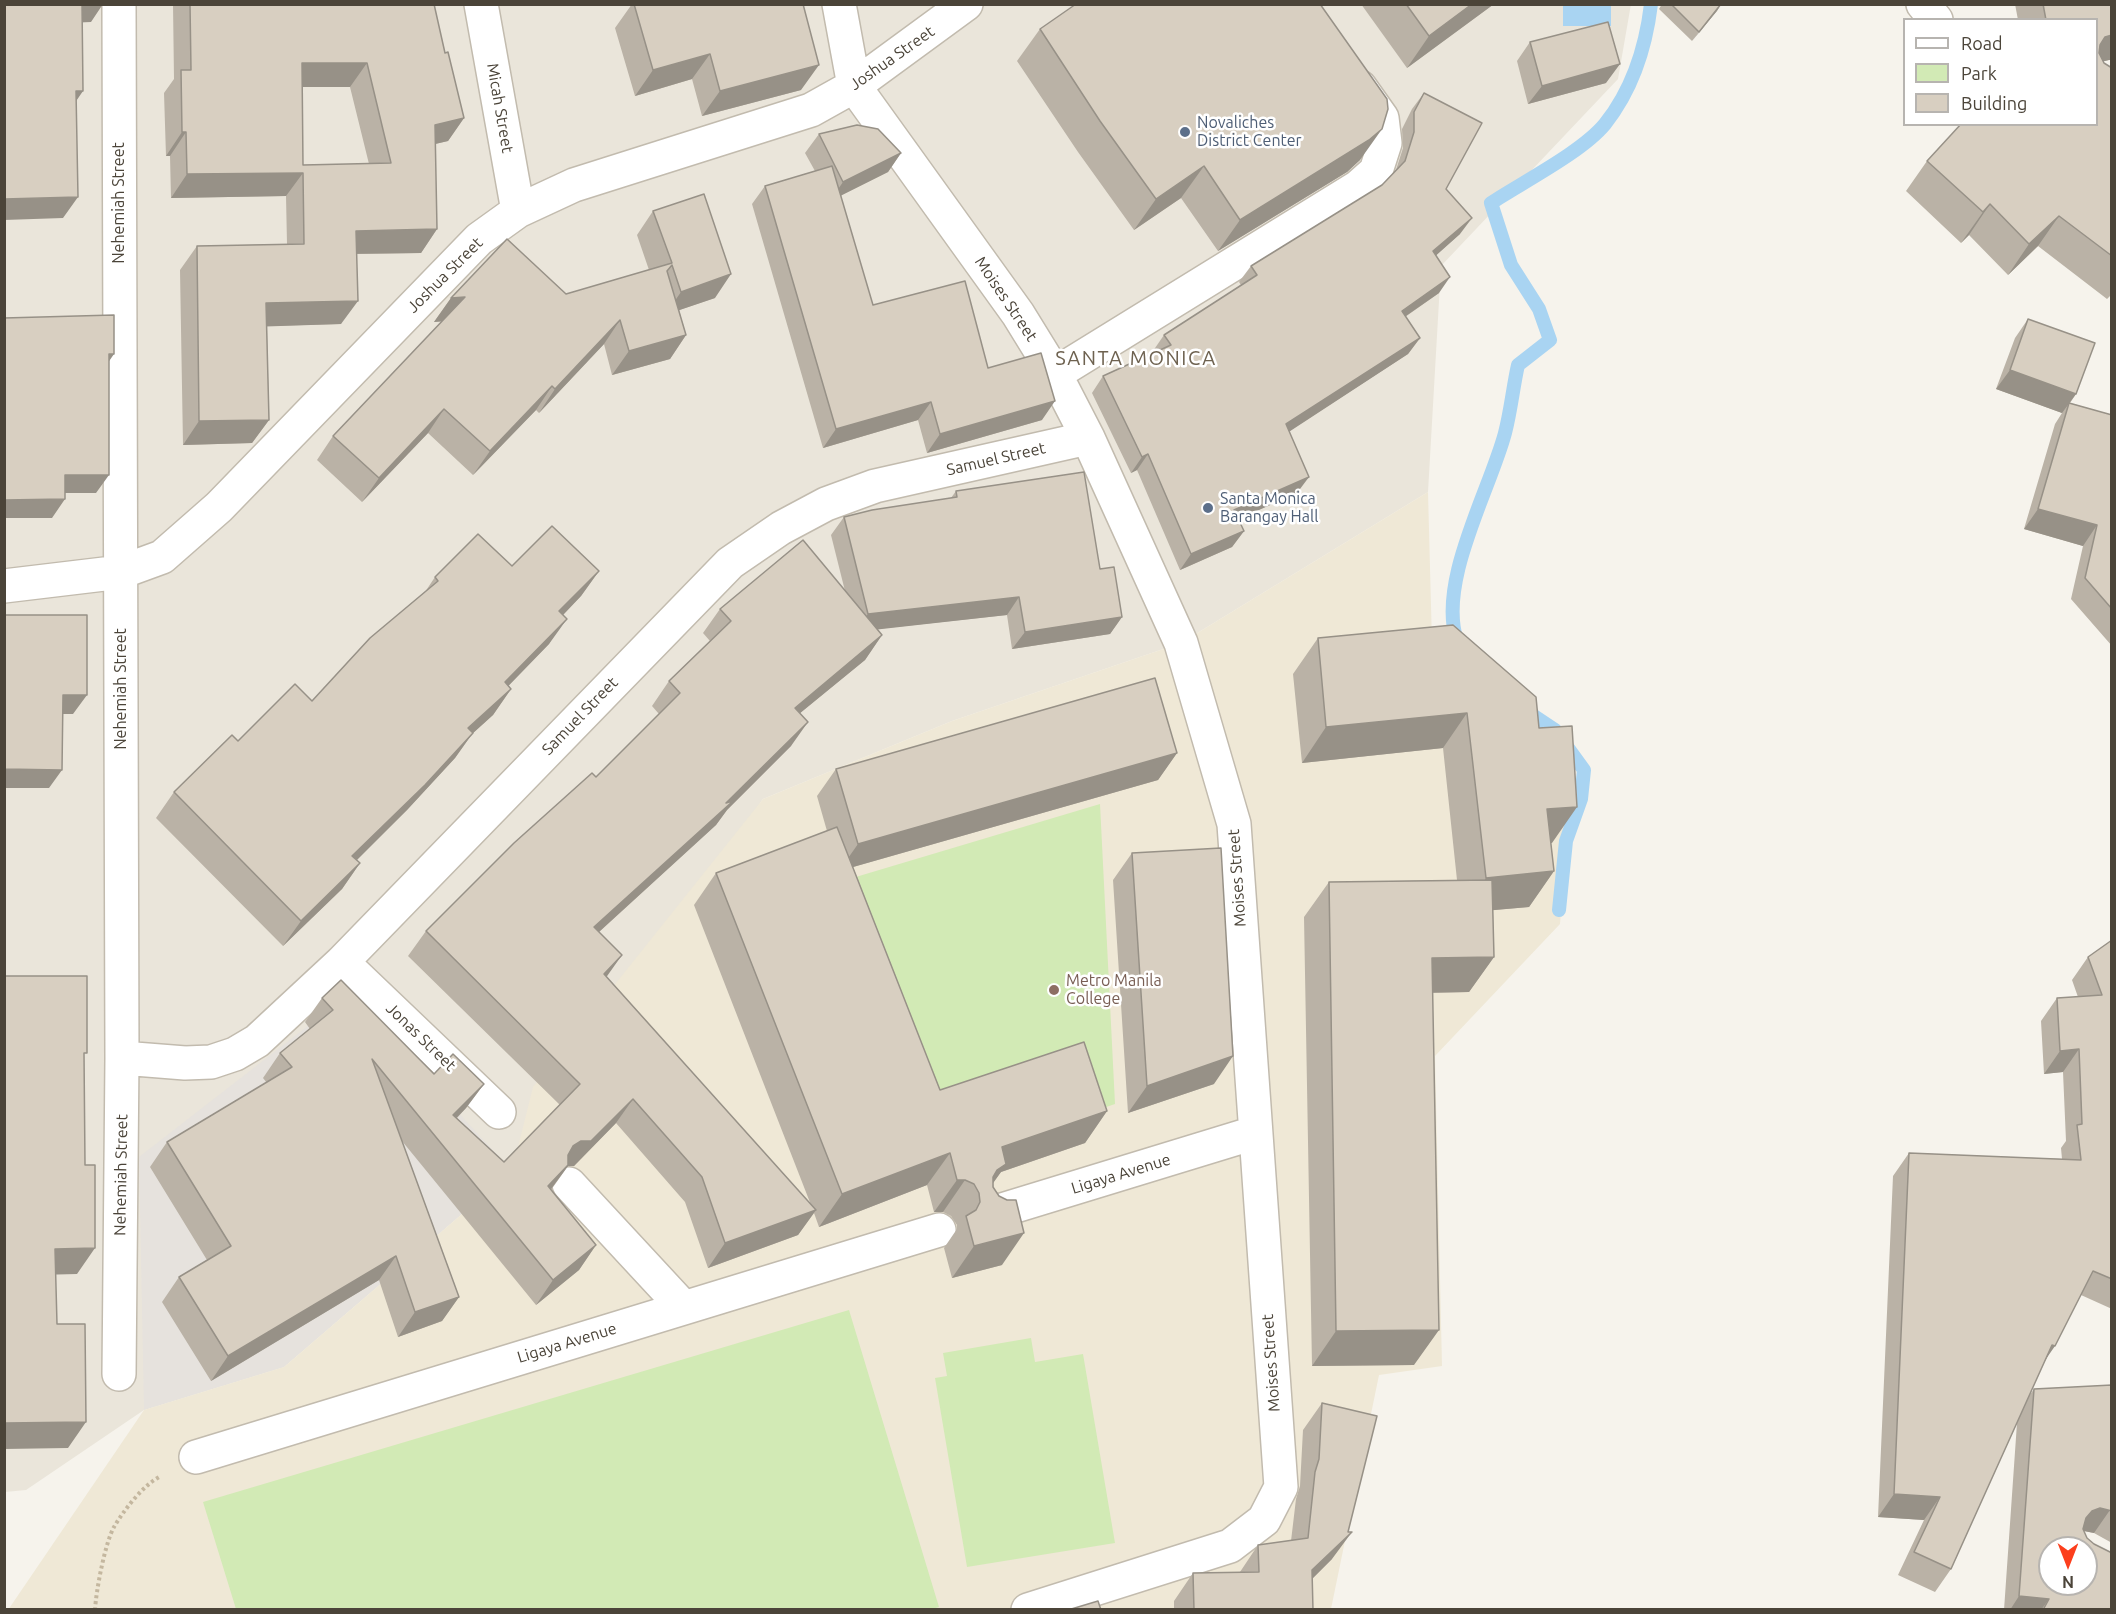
<!DOCTYPE html>
<html>
<head>
<meta charset="utf-8">
<style>
	body { margin:0 }
	#map { position:relative; width:2116px; height:1614px; overflow:hidden; background:#f6f3ec; font-family:Ubuntu,sans-serif }
	canvas { display:block }
	.frame { position:absolute; inset:0; border:6px solid #4b4439; pointer-events:none }
	.legend { position:absolute; left:1903px; top:18px; width:195px; height:108px; box-sizing:border-box; background:#fff; border:2px solid #b7b4b0; margin:0; padding:8px 10px; list-style:none; font-size:18px; color:#4b4439 }
	.legend li { display:flex; align-items:center; gap:12px; height:30px }
	.legend b { width:30px; border:2px solid #b7b4b0 }
	.north { position:absolute; left:2038px; top:1536px; width:60px; height:60px; box-sizing:border-box; background:#fff; border:2px solid #b7b4b0; border-radius:50%; rotate:180deg; font-size:16px; font-weight:700; line-height:24px; text-align:center; color:#4b4439 }
	.north::after { content:''; display:block; margin:auto; width:21px; height:27px; background:#fc3f1d; clip-path:polygon(50% 0,100% 100%,50% 72%,0 100%) }
</style>
</head>
<body>
<div id="map">
<canvas width="2116" height="1614"></canvas>
<div class="frame"></div>
<ul class="legend">
<li><b style="height:8px;background:#fff"></b>Road</li>
<li><b style="height:16px;background:#d2eab5"></b>Park</li>
<li><b style="height:16px;background:#d8cfc1"></b>Building</li>
</ul>
<div class="north">N</div>
</div>
<script>
const context = document.querySelector('canvas').getContext('2d');
context.lineJoin = 'round';
function fill(path, color) { context.fillStyle = color; context.fill(path, 'evenodd'); }
function trace(path, color, width, dash) { context.strokeStyle = color; context.lineWidth = width; context.lineCap = dash ? 'butt' : 'round'; context.setLineDash(dash || []); context.stroke(path); }
function drawText(font, color, halo, rows, align = 'center') {
  context.font = font + ' Ubuntu,sans-serif'; context.lineWidth = 5; context.setLineDash([]); context.textBaseline = 'middle'; context.strokeStyle = halo; context.fillStyle = color; for (const [text, x, y, turn = 0] of rows) {
    context.save(); context.translate(x, y); context.rotate((+turn || 0) * Math.PI / 180); context.textAlign = isNaN(turn) ? turn : align; if (halo) context.strokeText(text, 0, 0); context.fillText(text, 0, 0); context.restore();
  }
}
const residential = new Path2D(`
	M1631 4 1618 79 1441 266 1428 492 1181 643 952 721 763 799 512 1171 284 1367 144 1410 26 1490 5 1492 4 5Z`);
const industrial = new Path2D(`
	M349 994 512 1171 284 1367 144 1410 139 1157Z`);
const education = new Path2D(`
	M1428 492 1432 643 1572 766 1560 924 1435 1056 1442 1366 1379 1375 1331 1609 8 1610 144 1410 284 1367 512 1171 533 1087 763 799 952 721 1181 643Z`);
const green = new Path2D(`
	M1100 804 1115 1104 944 1162 839 882Z
	M849 1310 939 1607 929 1610 236 1609 203 1502Z
	M1031 1338 1035 1362 1083 1354 1115 1543 967 1567 935 1378 947 1376 943 1353Z`);
const water = new Path2D(`
	M1563 5H1611V26H1563Z`);
const stream = new Path2D(`
	M1457 641C1437 582 1490 490 1505 433 1511 410 1513 387 1518 365L1550 340 1539 309 1511 265 1491 203C1523 182 1582 152 1605 124 1632 90 1646 46 1651 4
	M1525 710 1555 730 1584 770 1581 799 1566 841 1559 910`);
const path = new Path2D(`
	M95 1610C96 1591 105 1543 114 1527 124 1510 143 1485 161 1476`);
const minor = new Path2D(`
	M119 4 122 1058 119 1374
	M481 4 518 211
	M839 4 854 86 1018 314 1055 374 1088 438 1181 643 1234 824 1281 1487 1264 1520 1230 1546 1028 1610
	M1923 4 1936 20
	M1055 374 1358 187 1376 171 1385 143 1382 118 1360 87
	M4 586 121 572 162 557 219 507 479 239 518 211 574 185 811 110 854 86 966 4
	M342 962 499 1112
	M122 1058 185 1063 211 1062 235 1054 257 1041 342 962 730 563 781 528 826 504 875 486 1088 438
	M569 1184 683 1307
	M989 1214 1254 1133
	M196 1457 939 1230`);
const wall = new Path2D(`
	M173 4H434L445 53 464 118 448 141 435 144 437 229 421 253 357 254 341 324 267 326 269 420 252 443 183 445 180 270 197 246 287 244 286 196 171 198 170 156H166L164 93 174 79ZM302 87H350L369 164 303 165Z
	M632 4H803L801 90 702 116 692 79 635 96 615 28Z
	M1361 4H1494L1407 68Z
	M1662 4H1721L1692 41 1659 9Z
	M2015 4H2112V60H2109L2103 61 2104 63 2112 68V294L2107 299 2038 246 2008 275 1969 235 1961 243 1906 191 1927 161 2097 124V20H2018Z
	M1040 29 1360 160 1347 172 1218 251 1181 198 1134 230 1078 152 1017 61Z
	M1530 42 1606 83 1528 104 1517 61Z
	M1424 93 1446 189 1460 234 1436 255 1439 293 1405 317 1420 338 1408 354 1289 431 1297 493 1238 519 1244 531 1232 547 1180 570 1137 470 1131 473 1092 393 1103 376 1154 353 1153 351 1164 335 1241 285 1239 282 1251 266 1382 185 1396 170 1403 148 1402 129 1412 109Z
	M819 134 901 153 888 172 840 196 873 305 988 368 1042 420 927 453 918 420 823 448 752 204 765 186 815 171 805 153Z
	M653 211 715 298 679 310 686 335 670 359 612 375 604 344 539 413 536 410 473 475 428 433 362 502 317 460 333 436 442 321 434 322 451 298 566 294 649 270 637 235Z
	M2028 319 2076 394 2070 403 2112 415V646L2071 599 2083 546 2024 529 2055 424 2062 413 1996 389 2015 338Z
	M956 491 1100 569 1122 617 1110 634 1012 649 1007 615 877 629 882 635 865 660 800 713 791 746 727 810 716 825 599 932 607 977 811 1205 694 905 716 873 827 831 817 796 836 769 1177 753 1158 780 853 867 940 1090 1107 1111 1085 1143 1001 1172 993 1182 1002 1265 952 1278 944 1248 957 1229V1225L951 1216 943 1212H934L927 1185 819 1227 814 1213 798 1235 708 1268 685 1202 616 1123 574 1166H568L551 1190 596 1245 579 1270 536 1305 402 1141 459 1297 442 1321 398 1337 379 1280 211 1381 162 1302 179 1277 207 1260 150 1167 167 1142 267 1083 263 1078 280 1053 310 1029 305 1022 322 998 434 1074 484 1084 466 1108 457 1118 504 1162 560 1105 408 956 426 931 596 777 659 714 652 706 669 681 710 641 703 633 720 609 845 591 831 535 844 517 951 498Z
	M512 566 599 571 581 596 563 615 549 644 508 686 511 689 493 715 472 734 455 758 407 810 356 860 360 863 342 889 283 946 156 818 174 792 238 741 312 701 425 592 435 577Z
	M1453 625 1552 843H1551L1554 871 1529 907 1493 910 1494 957 1469 992 1433 993 1414 1365 1312 1366 1304 917 1329 882 1457 880 1443 748 1302 763 1293 674 1318 638Z
	M1132 853 1214 1084 1128 1113 1113 880Z
	M2112 940V1309L2081 1295 2045 1361 2029 1396 2034 1389 2112 1385V1543L2094 1533 2084 1531 2112 1610H2004L2017 1423 1951 1569 1935 1592 1898 1575 1924 1520 1878 1517 1893 1176 1909 1153 2062 1159 2061 1148 2066 1141 2063 1072 2044 1074 2041 1021 2057 998 2078 997 2072 980 2088 957Z
	M1322 1403 1332 1559 1312 1579 1313 1610H1174V1601L1193 1573 1240 1572 1258 1545 1291 1541 1296 1499 1300 1486 1303 1430Z`);
const shadedWall = new Path2D(`
	M79 4H103L91 22 67 23Z
	M1472 4H1494L1407 68 1429 36Z
	M1721 4 1717 11 1692 41 1699 32Z
	M2112 35V60H2109L2097 63V48L2105 37Z
	M710 54 692 79 635 96 653 70Z
	M302 63H367L350 87H285Z
	M1620 64 1606 83 1528 104 1542 86Z
	M819 65 801 90 702 116 720 91Z
	M76 91H83L68 113Z
	M464 118 448 141 418 148 435 125Z
	M1382 129 1360 160 1347 172 1218 251 1240 220Z
	M182 132H186L170 156H166Z
	M901 153 888 172 830 201 843 182Z
	M1204 166 1181 198 1134 230 1156 199Z
	M303 173 286 196 171 198 187 174Z
	M78 197 63 218 4 220V199Z
	M1990 204 1969 235 1961 243 1983 212Z
	M2059 216 2038 246 2008 275 2029 244Z
	M1472 218 1460 234 1422 268 1433 251Z
	M437 229 421 253 340 254 356 231Z
	M731 274 715 298 665 315 681 292Z
	M1450 277 1439 293 1390 327 1402 311Z
	M465 297 448 321 434 322 451 298Z
	M358 301 341 324 250 327 266 303Z
	M620 320 604 344 539 413 555 389Z
	M686 335 670 359 612 375 629 351Z
	M1420 338 1408 354 1275 441 1286 424Z
	M109 354H114L101 373Z
	M2010 370 2076 394 2062 413 1996 389Z
	M552 386 536 410 473 475 490 451Z
	M1055 401 1042 420 927 453 940 434Z
	M931 402 918 420 823 448 836 429Z
	M444 409 428 433 362 502 379 478Z
	M269 420 252 443 183 445 199 421Z
	M1148 454 1137 470 1131 473 1142 457Z
	M65 475H109L96 493H52Z
	M1309 477 1297 493 1223 526 1234 510Z
	M65 499 52 518H4V500Z
	M2038 509 2097 525 2083 546 2024 529Z
	M1244 531 1232 547 1180 570 1191 554Z
	M599 571 581 596 542 637 559 611Z
	M1019 597 1007 615 855 632 868 614Z
	M1122 617 1110 634 1012 649 1025 632Z
	M567 619 549 644 487 708 505 682Z
	M882 635 865 660 777 732 795 708Z
	M511 689 493 715 472 734 455 758 407 810 335 882 352 856 468 728Z
	M63 695H87L73 714H50Z
	M1467 713 1443 748 1302 763 1326 727Z
	M808 722 791 746 727 810 716 825 577 952 594 927 726 803Z
	M1177 753 1158 780 839 871 858 844Z
	M4 769 62 770 49 788H4Z
	M1577 807 1552 843 1523 844 1547 809Z
	M360 863 342 889 283 946 301 921Z
	M1554 871 1529 907 1461 913 1486 878Z
	M622 955 605 979 604 974Z
	M1494 957 1469 992 1407 993 1432 958Z
	M2079 1049 2063 1072 2044 1074 2060 1051Z
	M1233 1056 1214 1084 1128 1113 1147 1086Z
	M484 1084 466 1108 436 1139 453 1115Z
	M633 1099 616 1123 574 1166H568L551 1189 530 1211 556 1171 573 1146Z
	M1107 1111 1085 1143 1001 1172 984 1196 1002 1147Z
	M950 1153 927 1185 819 1227 842 1194Z
	M957 1180H965L943 1212H934Z
	M816 1210 798 1235 708 1268 725 1243Z
	M1024 1233 1002 1265 952 1278 974 1246Z
	M596 1245 579 1270 536 1305 553 1280Z
	M95 1248 77 1274 37 1275 55 1249Z
	M396 1256 379 1280 211 1381 228 1356Z
	M459 1297 442 1321 398 1337 415 1312Z
	M1439 1330 1414 1365 1312 1366 1336 1331Z
	M2052 1345 2055 1346 2039 1369Z
	M86 1422 68 1448 4 1449V1423Z
	M1894 1494 1940 1497 1924 1520 1878 1517Z
	M2100 1508 2110 1510 2094 1533 2084 1531 2070 1541 2086 1518 2092 1511Z
	M1352 1532 1332 1559 1293 1598 1312 1570Z
	M2019 1596 2049 1599 2041 1610H2010Z`);
const building = new Path2D(`
	M4 4H82L83 91H76L78 197 4 199Z
	M190 4H434L445 53 448 52 464 118 435 125 437 229 356 231 358 301 266 303 269 420 199 421 197 246 304 244 303 173 187 174 186 132H182L181 70H191ZM302 63H367L391 163 303 165Z
	M634 4H803L819 65 720 91 710 54 653 70Z
	M1076 4H1320L1387 99 1388 109 1382 129 1369 140 1240 220 1204 166 1156 199 1100 121 1040 29Z
	M1406 4H1472L1429 36Z
	M1671 4H1721L1699 32Z
	M2043 4H2112V35L2105 37 2100 45 2099 53 2104 63 2112 68V256L2059 216 2029 244 1990 204 1983 212 1927 161 1961 124H2097V20H2046Z
	M1608 22 1620 64 1542 86 1530 42Z
	M1424 93 1482 123 1446 189 1472 218 1433 251 1450 277 1402 311 1420 338 1286 424 1309 477 1234 510 1244 531 1191 554 1148 454 1142 457 1103 376 1171 345 1164 335 1257 275 1251 266 1382 185 1405 161 1414 132V112Z
	M857 125 878 129 901 153 843 182 819 134Z
	M832 166 873 305 965 281 988 368 1041 353 1055 401 940 434 931 402 836 429 765 186Z
	M704 194 731 274 681 292 672 265 667 271 686 335 629 351 620 320 555 389 552 386 490 451 444 409 379 478 333 436 465 297 451 298 507 239 566 294 672 263 653 211Z
	M114 315V354H109V475H65V499L4 500V318Z
	M2028 319 2095 343 2076 394 2010 370Z
	M2069 403 2112 415V609L2085 578 2097 525 2038 509Z
	M1084 472 1100 569 1114 567 1122 617 1025 632 1019 597 868 614 844 517 872 510 957 497 956 491Z
	M552 526 599 571 559 611 567 619 505 682 511 689 468 728 473 733 425 785 352 856 360 863 301 921 174 792 232 735 238 741 295 684 312 701 370 638 438 581 435 577 478 534 512 566Z
	M803 540 882 635 795 708 808 722 726 803 733 801 594 927 622 955 604 974 816 1210 725 1243 702 1177 633 1099 591 1141H581L573 1146 568 1155V1165L548 1186 596 1245 553 1280 372 1059 459 1297 415 1312 396 1256 228 1356 179 1277 231 1246 167 1142 292 1067 280 1053 333 1010 322 998 341 980 434 1074 453 1054 484 1084 453 1115 504 1162 580 1084 426 931 514 843 592 773 596 777 680 693 669 681 731 621 720 609Z
	M4 615H87V695H63L62 770 4 769Z
	M1453 625 1536 697 1539 728 1572 726 1577 807 1547 809 1554 871 1486 878 1467 713 1326 727 1318 638Z
	M1155 678 1177 753 858 844 836 769Z
	M837 827 940 1090 1084 1042 1107 1111 1002 1147 1006 1164 997 1170 993 1177V1187L999 1196 1007 1200H1016L1024 1233 974 1246 966 1216 976 1210 980 1202 979 1193 974 1184 965 1180H957L950 1153 842 1194 716 873Z
	M1221 848 1233 1056 1147 1086 1132 853Z
	M1492 880 1494 957 1432 958 1439 1330 1336 1331 1329 882Z
	M2112 940V1279L2093 1271 2055 1346 2052 1345 1951 1569 1914 1552 1940 1497 1894 1494 1909 1153 2081 1160 2077 1125 2082 1124 2079 1049 2060 1051 2057 998 2102 995 2088 957Z
	M4 976H87V1053H84L85 1165H95V1248L55 1249 57 1324H85L86 1422 4 1423Z
	M2112 1385V1511L2100 1508 2092 1511 2086 1518 2083 1529 2087 1538 2094 1544 2112 1553V1610H2043L2049 1599 2019 1596 2034 1389ZM2050 1548H2086V1584H2050Z
	M1322 1403 1377 1416 1348 1532H1352L1312 1570 1313 1610H1194L1193 1573 1259 1572 1258 1545 1308 1538 1315 1472 1319 1459Z
	M1098 1601 1101 1610H1068Z`);
const markers = [
	[1185,132,6,"#5c6f8a"],
	[1208,508,6,"#5c6f8a"],
	[1054,990,6,"#8d6e63"]
];
const streetNames = [
	["Joshua Street",892,58,-35],
	["Micah Street",500,108,80],
	["Nehemiah Street",119,203,-90],
	["Joshua Street",445,275,-45],
	["Moises Street",1006,299,56],
	["Samuel Street",996,459,-13],
	["Nehemiah Street",121,689,-90],
	["Samuel Street",580,716,-46],
	["Moises Street",1237,878,-94],
	["Jonas Street",421,1037,44],
	["Ligaya Avenue",1121,1174,-17],
	["Nehemiah Street",121,1175,-89],
	["Ligaya Avenue",567,1343,-17],
	["Moises Street",1271,1363,-94]
];
const serviceNames = [
	["Novaliches",1197,123],
	["District Center",1197,141],
	["Santa Monica",1220,499],
	["Barangay Hall",1220,517]
];
const educationNames = [
	["Metro Manila",1066,981],
	["College",1066,999]
];
const quarterNames = [
	["SANTA MONICA",1136,358]
];
fill(residential, '#eae5da');
fill(industrial, '#e6e2dd');
fill(education, '#efe8d6');
fill(green, '#d2eab5');
fill(water, '#a9d4f2');
trace(stream, '#a9d4f2', 14);
trace(minor, '#c2bbae', 36);
trace(path, '#c4b79f', 4, [3, 3]);
trace(minor, '#fff', 33);
fill(wall, '#bab2a6');
fill(shadedWall, '#979187');
fill(building, '#d8cfc1');
trace(building, '#979187', 1.5);
for (const [x, y, r, color] of markers) { const dot = new Path2D(); dot.arc(x, y, r, 0, 2 * Math.PI); context.fillStyle = color; context.fill(dot); trace(dot, '#fff', 2); }
drawText('16px', '#4b4439', '#fff', streetNames);
drawText('16px', '#4e5e75', '#fff', serviceNames, 'left');
drawText('16px', '#785e54', '#fff', educationNames, 'left');
context.letterSpacing = '1.5px';
drawText('20px', '#6e6250', '#fff', quarterNames);
context.letterSpacing = '0px';
</script>
</body>
</html>
